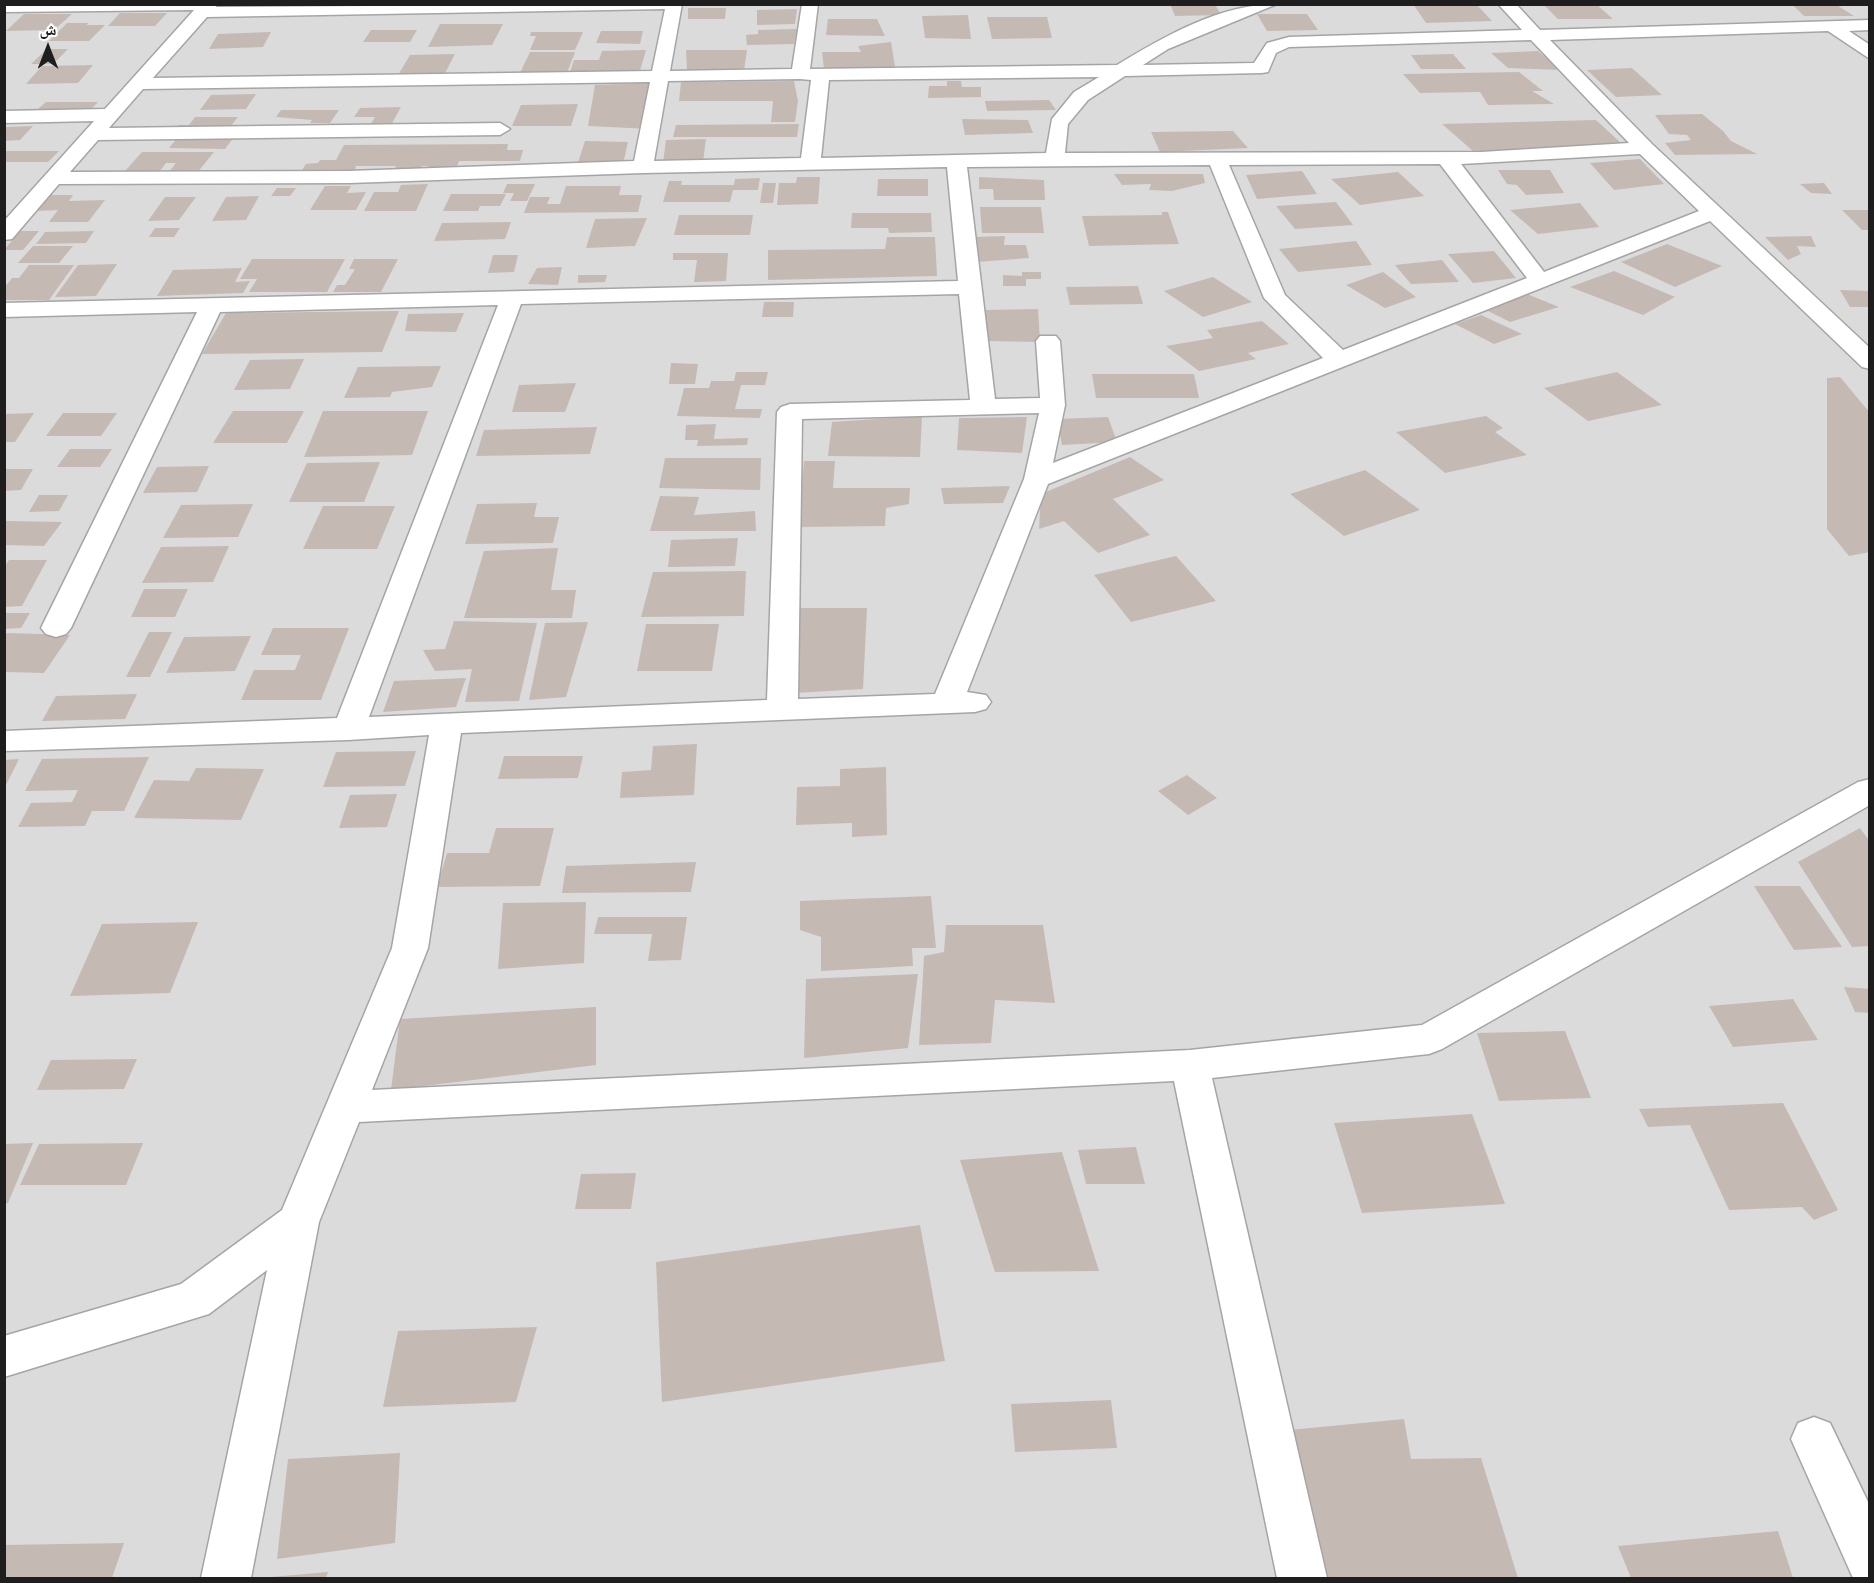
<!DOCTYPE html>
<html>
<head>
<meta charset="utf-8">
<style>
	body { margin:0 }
	#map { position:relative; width:1874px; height:1583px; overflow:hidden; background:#efebe4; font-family:Jost,"Noto Naskh Arabic",sans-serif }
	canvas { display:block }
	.frame { position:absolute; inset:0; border:6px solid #1e1e1e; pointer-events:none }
	.north { position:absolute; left:18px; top:18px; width:60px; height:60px; -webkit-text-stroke:4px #fff; paint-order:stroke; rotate:0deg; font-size:16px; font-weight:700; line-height:24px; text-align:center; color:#1e1e1e }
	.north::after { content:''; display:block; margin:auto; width:21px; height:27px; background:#1e1e1e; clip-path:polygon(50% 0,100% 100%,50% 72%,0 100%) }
</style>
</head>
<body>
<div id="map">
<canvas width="1874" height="1583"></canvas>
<div class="frame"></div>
<div class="north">ش</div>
</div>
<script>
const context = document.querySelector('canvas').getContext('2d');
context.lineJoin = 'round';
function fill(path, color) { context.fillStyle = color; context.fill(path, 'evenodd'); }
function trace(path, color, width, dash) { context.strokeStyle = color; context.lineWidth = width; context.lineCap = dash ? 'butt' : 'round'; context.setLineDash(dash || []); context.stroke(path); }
const residential = new Path2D(`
	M5 5H1869V1578H5Z`);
const building = new Path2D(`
	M1170 4H1215L1221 15 1175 16Z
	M1413 4H1476L1492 21 1426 23Z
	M1543 4H1596L1613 19H1558Z
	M1792 4H1835L1854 16H1804Z
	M688 8H726L725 19H688Z
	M797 9 795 24 757 25V10Z
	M120 13H167L155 26H108Z
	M24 14H72L54 30 6 31Z
	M1257 14H1307L1318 30 1267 31Z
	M968 15 971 39 925 38 922 16Z
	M987 17H1047L1052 38 992 39Z
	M828 19H877L885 36 826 35Z
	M67 23H88L87 25H105L89 41H49Z
	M440 24H503L492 45 428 47Z
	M797 29 794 44 747 45 746 35 758 34V30Z
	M371 30H417L410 42H363Z
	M601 31H643L640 44 596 43Z
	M271 32 263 47 209 49 218 34Z
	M531 32H583L575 50H530L536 36H530Z
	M891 42 895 67 824 69 822 52H861L858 46Z
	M47 49H68L53 64H31Z
	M646 50 639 74 569 75 574 60H599L602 51Z
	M686 50H747L744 70H687Z
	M1538 51 1560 70 1508 68 1491 53Z
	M530 52H575L567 73H520Z
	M455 54 443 77H397L410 55Z
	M1453 54 1466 69H1421L1411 55Z
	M93 65 78 83 26 84 42 66Z
	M1632 68 1662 95 1616 97 1587 70Z
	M1519 72 1543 91H1532L1554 104 1488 105 1480 92 1420 93 1403 74Z
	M794 81 798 101 795 122H771L773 101H679L681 82Z
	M947 81H961L962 87H981V97L928 98 929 86H947Z
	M653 83 650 129 588 126 595 85Z
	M256 94 246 109 200 110 211 95Z
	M1049 100 1056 110 987 111 985 101Z
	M46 102H98L87 113 39 114 44 109H38Z
	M578 104 571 126H512L521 105Z
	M401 107 390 127H369L375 117H354L360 108Z
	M281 110H339L330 123H310L312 120 276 117Z
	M1702 114 1723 131 1731 141 1757 154 1675 155 1665 143 1691 140 1687 135 1669 134 1655 115Z
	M195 117H238L227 131H174L179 125H189Z
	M962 119 1028 120 1033 133 965 135Z
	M1596 120 1622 144 1481 158 1442 124Z
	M799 124 797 137H673L676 125Z
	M33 126 20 140 4 141V127Z
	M1233 131 1248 148 1160 152 1151 132Z
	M178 137H234L225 149 169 148Z
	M706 139 703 162 663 163 666 140Z
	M585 141 628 142 623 164 577 166Z
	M508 144 507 150H523L520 161H459L456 169H429L428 166H422L418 171H394L396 166H356L355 170H302L306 164 318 163 320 160H336L344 145Z
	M4 151H59L48 162H4Z
	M142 152H214L197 173H168L176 163H166L160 171H125Z
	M1640 159 1664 184 1614 190 1590 163Z
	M1498 170H1550L1564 193 1526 195 1517 185 1507 184Z
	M1302 171 1317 194 1257 199 1246 175Z
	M1398 172 1424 196 1360 205 1331 179Z
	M1114 174H1203L1205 183 1172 191 1149 190 1151 184 1122 185Z
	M797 177H820L818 204 777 205 779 183H796Z
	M979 177 1044 180 1045 200H994L993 189H979Z
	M760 178 758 190H733L730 202H663L669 181H682L681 185H734L735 179Z
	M878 179H928V196H877Z
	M763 183H776L773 203H760Z
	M1824 183 1832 194 1811 193 1800 184Z
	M428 184 416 211H364L374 192H398L401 185Z
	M507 184H535L527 201H510L514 193H503Z
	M325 186H351L347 193 366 192 356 210H310Z
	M566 186H621L619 195H642L638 212 524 213 530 197H550L547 204H560Z
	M277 188H296L290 196H271Z
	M451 194H506L500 206H480L478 211H443Z
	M51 195H73L69 201 105 200 88 222H49L58 210 38 211Z
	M259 196 246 220 212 221 226 197Z
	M165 197H196L179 220 148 221Z
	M1336 202 1353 225 1295 229 1276 206Z
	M1580 203 1599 227 1538 234 1510 210Z
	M980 207H1041L1044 233H982Z
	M1842 210H1870V230H1862Z
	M1162 212H1168L1179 244 1089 246 1082 216 1162 215Z
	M852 213H931L932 232 889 233 888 228H851Z
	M679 215H753L750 235H674Z
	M647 218 635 246 586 248 595 219Z
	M511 222 505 239 434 241 442 223Z
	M155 228H180L174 237H149Z
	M20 231H39L23 250H4Z
	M94 231 86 243 36 244 45 232Z
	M1005 236 1004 245H1026L1029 258 977 262 974 237Z
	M1811 236 1816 247 1797 246 1801 254 1788 260 1765 237Z
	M887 237H935L937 276 768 280V250L885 249Z
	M1356 241 1372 265 1298 272 1279 249Z
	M1667 244 1722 266 1675 287 1621 262Z
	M33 246H73L59 263H18Z
	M1494 251 1516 278 1473 283 1448 254Z
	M673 253H728L726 281 694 282 697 260H673Z
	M493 255H518L514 272 488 273Z
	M252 259H345L327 292H249L257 279H240Z
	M354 259H398L381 292H333L337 285H345L355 269H349Z
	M1442 260 1459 282 1411 284 1395 265Z
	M117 264 96 296 55 297 78 265Z
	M29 265H74L49 300H4V288L12 278H19Z
	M562 267 558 285 528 284 537 268Z
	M242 268 235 282 250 281 243 293 157 296 173 270Z
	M1614 271 1675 297 1643 315 1570 287Z
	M1022 272H1041V279H1026V286H1003V275L1022 276Z
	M1383 272 1416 297 1385 308 1346 285Z
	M578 275H607L605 282 578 283Z
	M1213 277 1252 302 1203 317 1164 291Z
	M1138 286 1143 304 1070 305 1066 287Z
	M1840 290 1870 291V307H1850Z
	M1527 294 1559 307 1510 322 1486 310Z
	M764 302H794L793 317H762Z
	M1038 309 1040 342 988 341 983 310Z
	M399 311 382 352 202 354 226 313Z
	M464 313 456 332 405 331 408 314Z
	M1481 315 1522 334 1494 344 1455 324Z
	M1262 321 1289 344 1248 353 1256 359 1199 371 1166 346 1213 338 1207 330Z
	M304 359 290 389 234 390 250 360Z
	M671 363 698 364 695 384H669Z
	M441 366 432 387 392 392 390 397 344 398 358 367Z
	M736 372H768L765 385H741L735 409H762L760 418 677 416 684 388H709L711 381H734Z
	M1617 372 1662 405 1588 421 1544 388Z
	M1092 374H1194L1199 398H1096Z
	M1840 377 1870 413V552L1849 556 1827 529V378Z
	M576 383 565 412H512L519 385Z
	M233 411H304L287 443H213Z
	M323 411H428L412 455 304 457Z
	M34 413 15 442H4V414Z
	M63 413H117L101 436H46Z
	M922 416 920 457 828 456 832 422Z
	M1486 416 1503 428 1495 432 1527 455 1445 473 1396 432Z
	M1027 417 1022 453 957 450 959 418Z
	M1108 417 1117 442 1062 445 1057 419Z
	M716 424 714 439 748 438 747 445 697 446 698 440H685L686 425Z
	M597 427 590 454 476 456 484 430Z
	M70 449H112L100 467H57Z
	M1130 457 1164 480 1113 499 1150 535 1098 553 1064 521 1039 529 1041 494Z
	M665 458H761L760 490 659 488Z
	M804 461H835L833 488H910L909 504 886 508 885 526 798 527Z
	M380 462 364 502H289L307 463Z
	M209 466 197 492 143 493 157 467Z
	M4 469H33L21 490 4 491Z
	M1365 470 1420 510 1344 536 1290 494Z
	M1010 486 1003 503 944 504 941 488Z
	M39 495H68L59 511 29 512Z
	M660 496 699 497 694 515 755 511 756 531H650Z
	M537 503 534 517H559L553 543 465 544 477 504Z
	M253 504 238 537 163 538 181 505Z
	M323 506H395L377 549H303Z
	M6 521 62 522 44 546 4 545Z
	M738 538 735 566 668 567 671 540Z
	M229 546 213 582 142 583 161 547Z
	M558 548 551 590H576L572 618H464L484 551Z
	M1176 556 1216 601 1131 622 1094 575Z
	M9 560H47L22 606 4 607V567Z
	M746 571 744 616 641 617 653 572Z
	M144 589H188L175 617H131Z
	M798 608H867L863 689 796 693Z
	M4 613H30L21 628 4 629Z
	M454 621 537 623 519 701 465 702 472 669 435 671 423 650 445 649Z
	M588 622 566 697 529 700 545 623Z
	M646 624H719L712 671H637Z
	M273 628H349L321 700H241L254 670H295L301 655H261Z
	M149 632H172L150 677H126Z
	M7 633 70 635 44 673 4 672V637Z
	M251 636 235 671 166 673 184 637Z
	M466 678 456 707 383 712 394 681Z
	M137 694 125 719 42 721 56 696Z
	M697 744 694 795 620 798 622 772 651 770 653 746Z
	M416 751 405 786 323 787 336 752Z
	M504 756H583L578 778 498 779Z
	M149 757 124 811H92L85 826 18 827 31 803 72 802 78 790 25 791 42 759Z
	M19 759 4 789V760Z
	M886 767 887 835 852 837V823L796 825 797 787 840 786V769Z
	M196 768 264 769 241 820 134 818 154 780 189 781Z
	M1187 775 1217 798 1188 815 1158 791Z
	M397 794 387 827 339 828 350 795Z
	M496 828H554L540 886 437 887 447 853H489Z
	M1860 828 1870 842V946L1852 947 1798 862Z
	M696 862 691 892 562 893 566 866Z
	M1754 886H1800L1842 947 1794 950Z
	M931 896 936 948H912L913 966 821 971V937L800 930V901Z
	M586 902 584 963 498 969 503 903Z
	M598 917H687L681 960 648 961 652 934H594Z
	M198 922 170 993 70 996 102 924Z
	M946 925H1043L1055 1003 995 1000 991 1043 919 1045 924 956 944 952Z
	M918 974 908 1048 804 1058 806 979Z
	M1844 987 1870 989V1013L1855 1012Z
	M1793 999 1818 1040 1733 1047 1709 1006Z
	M596 1007V1065L391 1090 400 1019Z
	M1565 1031 1591 1098 1499 1101 1477 1033Z
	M137 1059 124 1089 37 1090 51 1060Z
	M1783 1103 1838 1210 1814 1220 1802 1207 1729 1210 1690 1125 1648 1127 1639 1109Z
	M1472 1114 1505 1204 1362 1213 1334 1123Z
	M33 1143 8 1203 4 1204V1144Z
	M143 1143 126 1185H20L39 1144Z
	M1136 1147 1145 1184H1086L1078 1150Z
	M1062 1152 1099 1271 995 1272 960 1160Z
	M636 1173 631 1209H575L581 1174Z
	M920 1225 945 1361 662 1402 656 1262Z
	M537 1327 516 1402 383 1407 398 1331Z
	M1111 1400 1117 1448 1015 1452 1011 1404Z
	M1404 1419 1411 1459 1481 1458 1518 1578H1323L1289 1430Z
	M400 1453 395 1543 277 1559 288 1459Z
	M1778 1531 1793 1578H1631L1618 1546Z
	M124 1543 112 1578H4V1545Z
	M328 1572 326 1578H271V1577Z`);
const minor = new Path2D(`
	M4 4H217L216 7 682 4 670 71 792 69 802 4H818L810 69 1117 65C1165 36 1220 4 1277 4L1168 49 1143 65 1254 63 1267 43 1289 37 1522 30 1498 4H1516L1540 30 1870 20V30L1849 31 1870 45V59L1828 31 1550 40 1652 144 1870 348V369L1862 367 1710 221 1048 484 967 692 986 695 991 702 986 709 975 712 461 733 428 948 372 1090 1190 1050 1422 1025 1858 782 1870 779V805L1442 1049 1429 1054 1212 1078 1327 1578H1277L1174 1081 359 1122 319 1222 251 1578H201L267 1270 209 1314 4 1377V1336L181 1284 282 1210 392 948 429 735 348 740 4 751V731L337 718 498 305 220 312 71 628 66 634 56 637 46 634 41 628 197 312 4 317V303L958 281 947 167 643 173 349 183 59 184 12 239 4 240V221L94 121 4 123V111L105 109 194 10 4 12ZM665 9 652 71 153 78 207 17ZM1531 40 1629 143 1481 152 1065 153 1068 124 1088 100 1125 76 1262 73 1268 72 1276 53 1289 47ZM1099 77 1074 92 1052 119 1046 153 821 158 829 80ZM800 79 811 80 801 158 654 161 668 81ZM650 82 634 161 349 171 70 172 98 140 500 135 510 129 500 123 109 128 143 89ZM1640 154 1699 211 1544 272 1461 164ZM1440 164 1527 278 1343 350 1285 295 1229 165ZM1210 165 1264 298 1323 358 1053 463 1065 405 1060 341 1056 336H1040L1036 341 1040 398 995 399 967 167ZM959 294 970 400 790 404 781 407 777 412 767 700 369 717 521 304ZM1039 413 1024 479 935 694 798 699 802 419Z
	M1814 1417 1830 1423 1870 1506V1578H1853L1791 1439 1798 1423Z`);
fill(residential, '#dcdbdb');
fill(building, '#c4bab3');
trace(minor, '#a5a5a5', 3);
fill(minor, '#fff');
</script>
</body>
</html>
